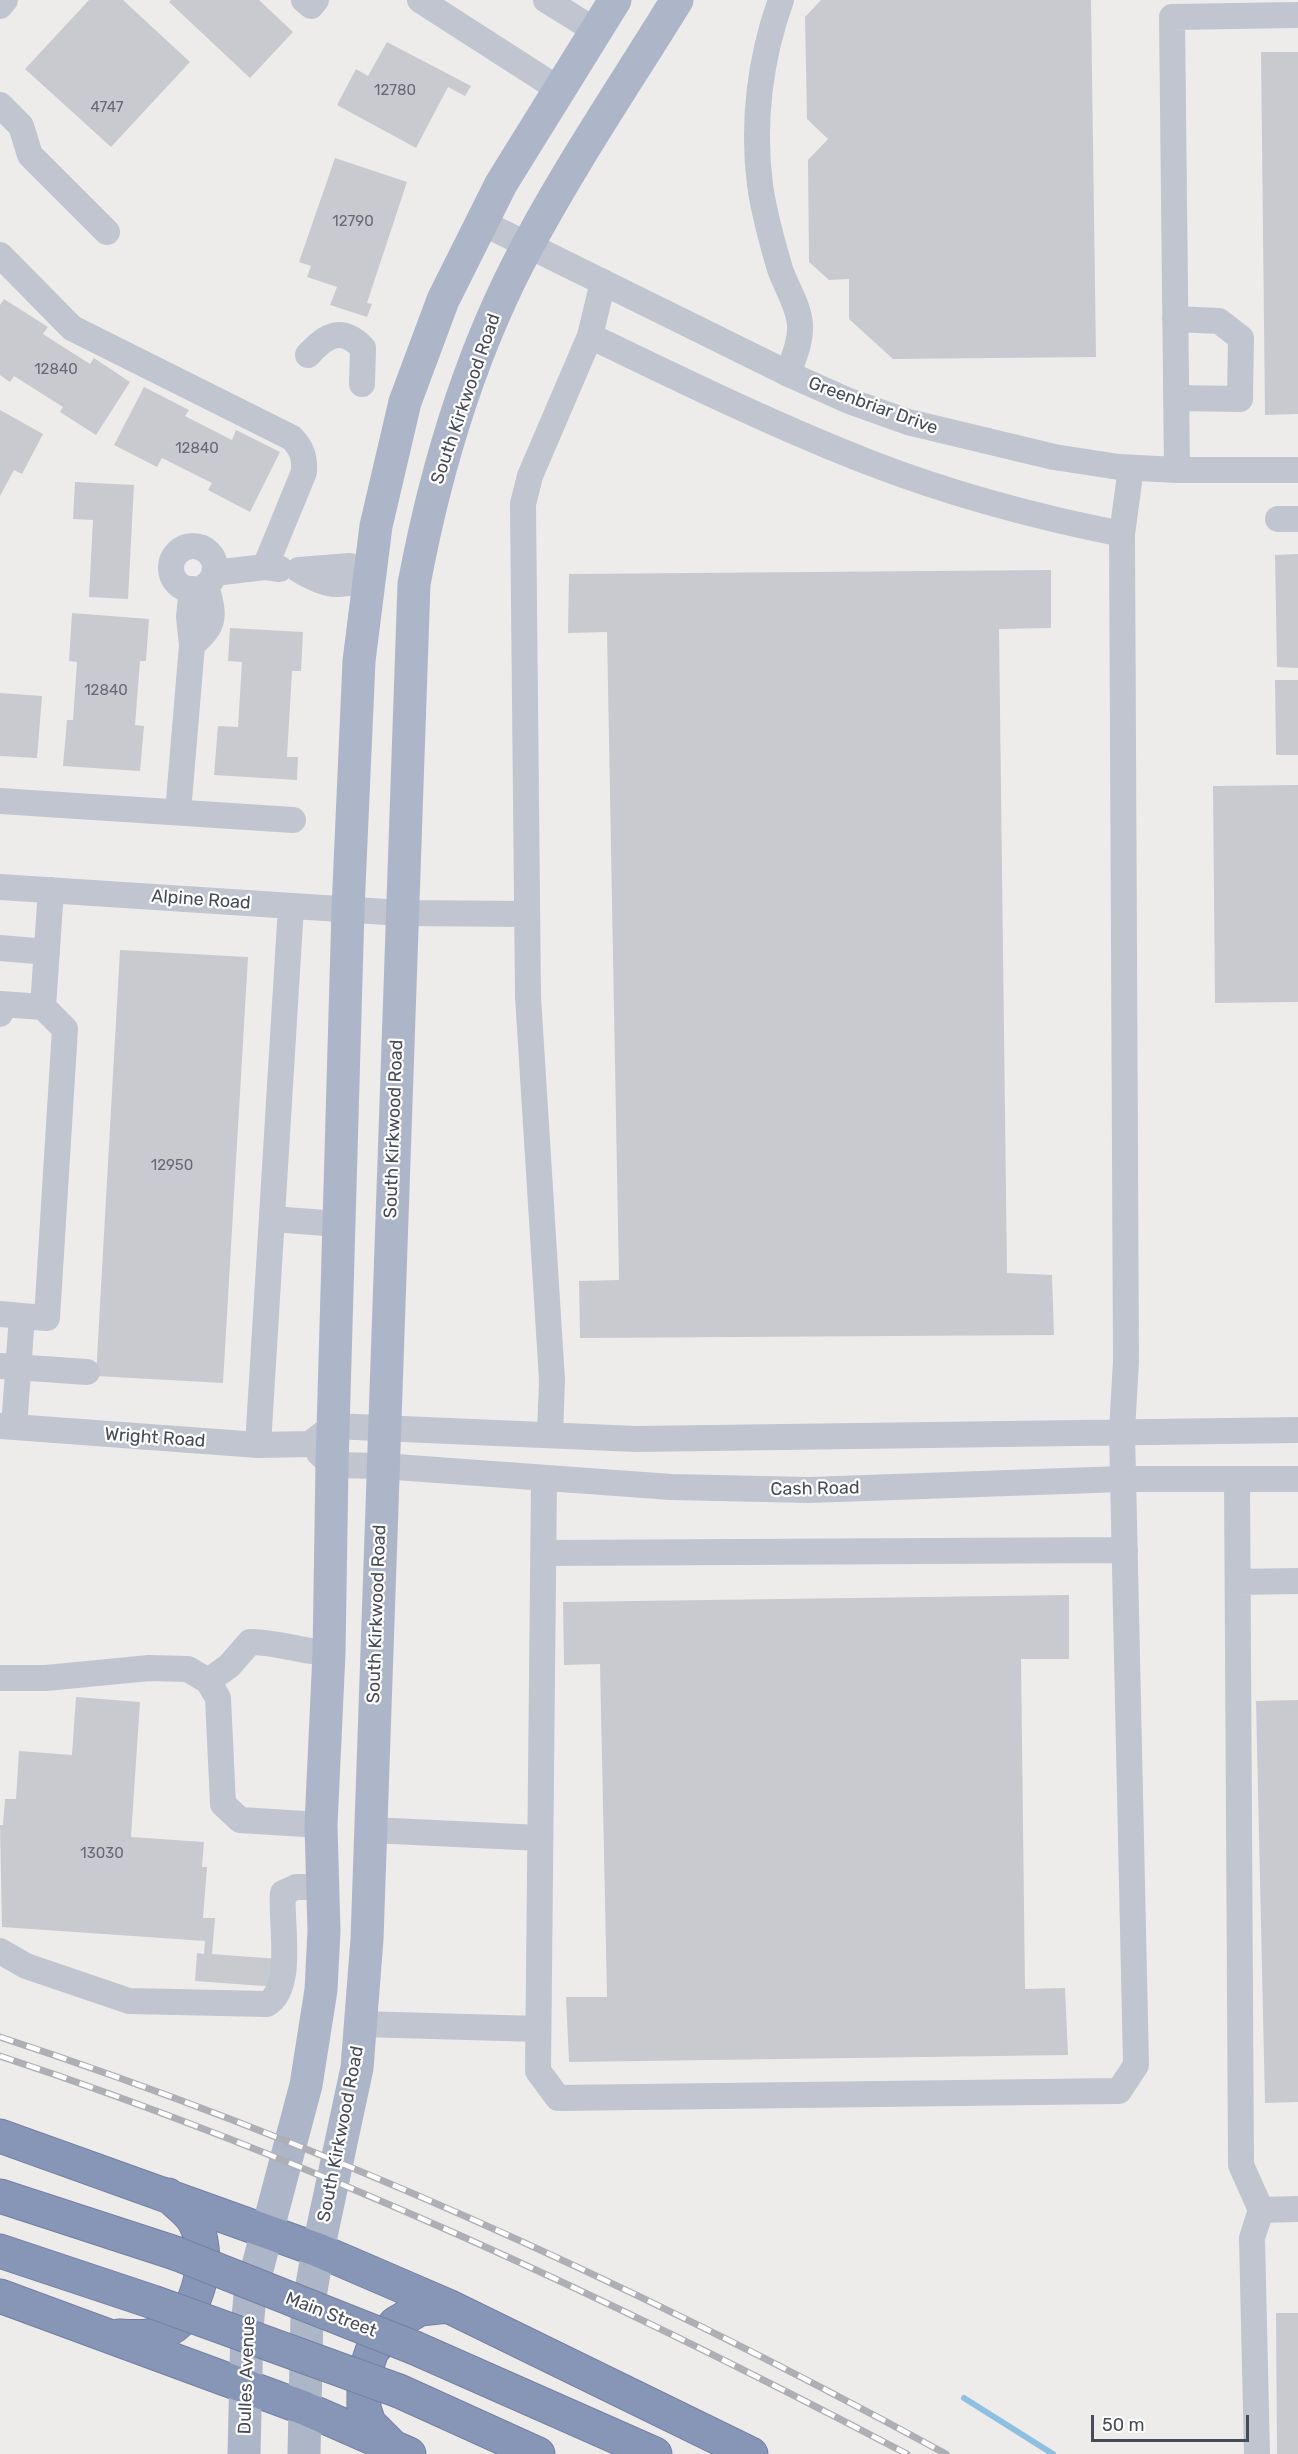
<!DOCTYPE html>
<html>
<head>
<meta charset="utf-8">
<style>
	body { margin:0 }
	#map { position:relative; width:1298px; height:2454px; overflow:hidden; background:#eeeceb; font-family:Rubik,sans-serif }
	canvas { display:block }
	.scale { position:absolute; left:1091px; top:2415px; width:158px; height:27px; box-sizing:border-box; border:3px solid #464b57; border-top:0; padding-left:8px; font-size:18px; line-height:21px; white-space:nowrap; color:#464b57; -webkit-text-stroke:4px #fff; paint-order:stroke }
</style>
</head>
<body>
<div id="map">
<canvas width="1298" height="2454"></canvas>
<div class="scale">50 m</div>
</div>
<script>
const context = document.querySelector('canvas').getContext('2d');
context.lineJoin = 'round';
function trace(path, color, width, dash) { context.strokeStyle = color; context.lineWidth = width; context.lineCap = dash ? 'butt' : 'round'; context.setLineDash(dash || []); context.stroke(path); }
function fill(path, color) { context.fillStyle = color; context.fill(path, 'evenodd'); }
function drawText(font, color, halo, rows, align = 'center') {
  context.font = font + ' Rubik,sans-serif'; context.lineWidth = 4.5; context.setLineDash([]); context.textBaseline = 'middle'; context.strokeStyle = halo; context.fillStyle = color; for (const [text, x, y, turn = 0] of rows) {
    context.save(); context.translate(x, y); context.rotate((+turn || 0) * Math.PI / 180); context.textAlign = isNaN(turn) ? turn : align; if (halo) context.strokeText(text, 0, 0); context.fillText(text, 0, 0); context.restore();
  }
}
const stream = new Path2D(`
	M964 2398 1053 2454`);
const building = new Path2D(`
	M89 0H123L190 62 111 147 25 69Z
	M171 0H259L293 32 250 78 169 2Z
	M821 0H1091L1096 357 893 359 849 319V279L829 280 809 262 808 160 828 139 807 119 805 17Z
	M387 42 471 86 465 96 448 87 416 148 337 105 356 69 368 76Z
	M1261 52H1298V414L1265 415Z
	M335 158 407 182 367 303 372 304 367 317 330 305 337 287 307 277 311 266 299 262Z
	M4 299 48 327 43 334 90 364 94 358 130 382 96 435 60 412 63 407 14 376 10 382 0 375V305Z
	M144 387 189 410 185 416 232 440 236 430 280 452 250 512 208 490 212 483 162 458 157 467 114 445Z
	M0 410 43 434 22 474 14 470 0 496Z
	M75 482 134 485 128 599 89 597 93 520 73 519Z
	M1298 554V668L1277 667 1275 555Z
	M1051 570V628L999 629 1007 1273 1052 1275 1054 1335 580 1338 579 1281 619 1280 607 632 568 633 569 574Z
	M72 613 149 619 146 661H140L135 725 144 726 140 771 63 766 67 720H73L77 662 69 661Z
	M230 628 303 632 301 671H292L287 757H298L297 780 214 775 218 726 238 727 242 662 228 661Z
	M1275 680H1298V755H1276Z
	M0 693 42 696 37 758 0 756Z
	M1298 785V1002L1215 1003 1213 786Z
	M120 950 248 957 223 1383 96 1376Z
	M1069 1595V1659H1021L1025 1989 1065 1988 1068 2055 569 2062 566 1997H607L600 1664 564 1665 563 1602Z
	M76 1697 140 1702 131 1837 204 1842 202 1867H207L203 1918H215L212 1954 279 1959 277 1987 195 1981 197 1953 204 1954 205 1941 2 1927 0 1825H3L5 1799H16L19 1751 72 1755Z
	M1298 1700V2102L1265 2103 1256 1701Z
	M1276 2313H1298V2454H1277Z`);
const minor = new Path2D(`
	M304 0 311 6 316 0
	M420 0 560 90
	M546 0 596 31
	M781 0C760 58 752 123 760 185 764 213 772 242 780 269 786 287 799 306 800 325 801 342 793 359 788 374
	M0 6 5 0
	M0 105 21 126 30 155 107 232
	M481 222 793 376 849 401 908 422 1054 457 1119 467 1177 470H1298
	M0 255 72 328 292 438C302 449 305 457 304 472L265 567
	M1175 319 1219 321 1241 338 1240 399 1176 398
	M590 336C682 380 773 425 868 462 950 494 1036 517 1122 534
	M308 355C325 336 341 325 363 348L362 384
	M1177 470 1172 17 1298 15
	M1278 519H1298
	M171 568a22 22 0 1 1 44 0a22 22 0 1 1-44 0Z
	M350 566 369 578C338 588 326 586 299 570Z
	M214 573 265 567 280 569
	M192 645C217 623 214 616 206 585
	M0 801 293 820
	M178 812 192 645 189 617 192 589
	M0 887 401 913 527 914
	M0 948 47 952
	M0 1014 1 1004 43 1007 51 890
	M272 1219 339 1224
	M0 1314 22 1316 14 1427
	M22 1316 47 1318 65 1029 43 1007
	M0 1366 87 1372
	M0 1426 258 1445 310 1444 333 1426 636 1439 1298 1430
	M550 1435 552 1380 528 997 523 504 530 476 590 336 603 282
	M258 1445 291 906
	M319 1453 332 1465 382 1466 671 1487 809 1490 1123 1479H1298
	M544 1479 538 2071 558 2098 1119 2091 1136 2065 1122 1431 1126 1361 1122 534 1131 468
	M1237 1479 1241 2165 1261 2210 1298 2209
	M543 1553 1125 1550
	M1238 1582 1298 1581
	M0 1678H46L149 1668 188 1669 208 1681 218 1698 223 1804 240 1820 321 1825
	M208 1681 229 1666 250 1642C278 1642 302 1652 329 1653
	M371 1830 540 1838
	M0 1951 26 1966 129 2001 267 2004C295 1987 280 1921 283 1893L296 1887H323
	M360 2024 538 2029
	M1257 2454 1252 2238 1261 2210`);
const major = new Path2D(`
	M244 2454 247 2328 250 2296 306 2085 321 1990 324 1931 321 1825 329 1653 332 1465 348 910 359 661 376 526 405 402 443 300 501 184 615 0
	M304 2454 307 2314 318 2250 357 2068 367 1939 414 584C436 467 471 350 528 245 573 161 627 81 677 0`);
const highway = new Path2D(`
	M0 2136 318 2250 448 2306 751 2454
	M0 2196 175 2253
	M0 2251 153 2302
	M0 2296 304 2408 409 2454
	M119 2336C136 2337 152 2338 168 2330 201 2312 212 2252 194 2221 189 2212 176 2203 168 2195
	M415 2348 655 2454
	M399 2391 538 2454
	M390 2444 369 2423 364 2408V2375L372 2351 396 2323 420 2309 448 2306`);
const rail = new Path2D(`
	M0 2037C327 2144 644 2289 946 2454
	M0 2056C315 2160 614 2300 907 2454`);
const highwayBridge = new Path2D(`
	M175 2253 415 2348
	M153 2302 399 2391`);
const numberNames = [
	["12780",395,91],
	["4747",107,108],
	["12790",353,222],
	["12840",56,370],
	["12840",197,449],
	["12840",106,691],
	["12950",172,1166],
	["13030",102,1854]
];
const streetNames = [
	["South Kirkwood Road",466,399,-71],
	["Greenbriar Drive",873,406,20],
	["Alpine Road",201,900,4],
	["South Kirkwood Road",394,1129,-88],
	["Wright Road",155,1438,4],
	["Cash Road",815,1489,-1],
	["South Kirkwood Road",377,1614,-88],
	["South Kirkwood Road",341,2134,-79],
	["Main Street",331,2315,21],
	["Dulles Avenue",247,2375,-88]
];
trace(stream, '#8ec0e2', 6);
fill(building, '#c9c9d0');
trace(highway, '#7380a2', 35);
trace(minor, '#c0c5d0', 26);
trace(major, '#adb5c8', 33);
trace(highway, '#8795b6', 33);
trace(rail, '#aeafb5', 7);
trace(rail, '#fff', 4.5, [14]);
trace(highwayBridge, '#7380a2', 35, []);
trace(highwayBridge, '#8795b6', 33);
drawText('15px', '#676a75', null, numberNames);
drawText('18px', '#464b57', '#fff', streetNames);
</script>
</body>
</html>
